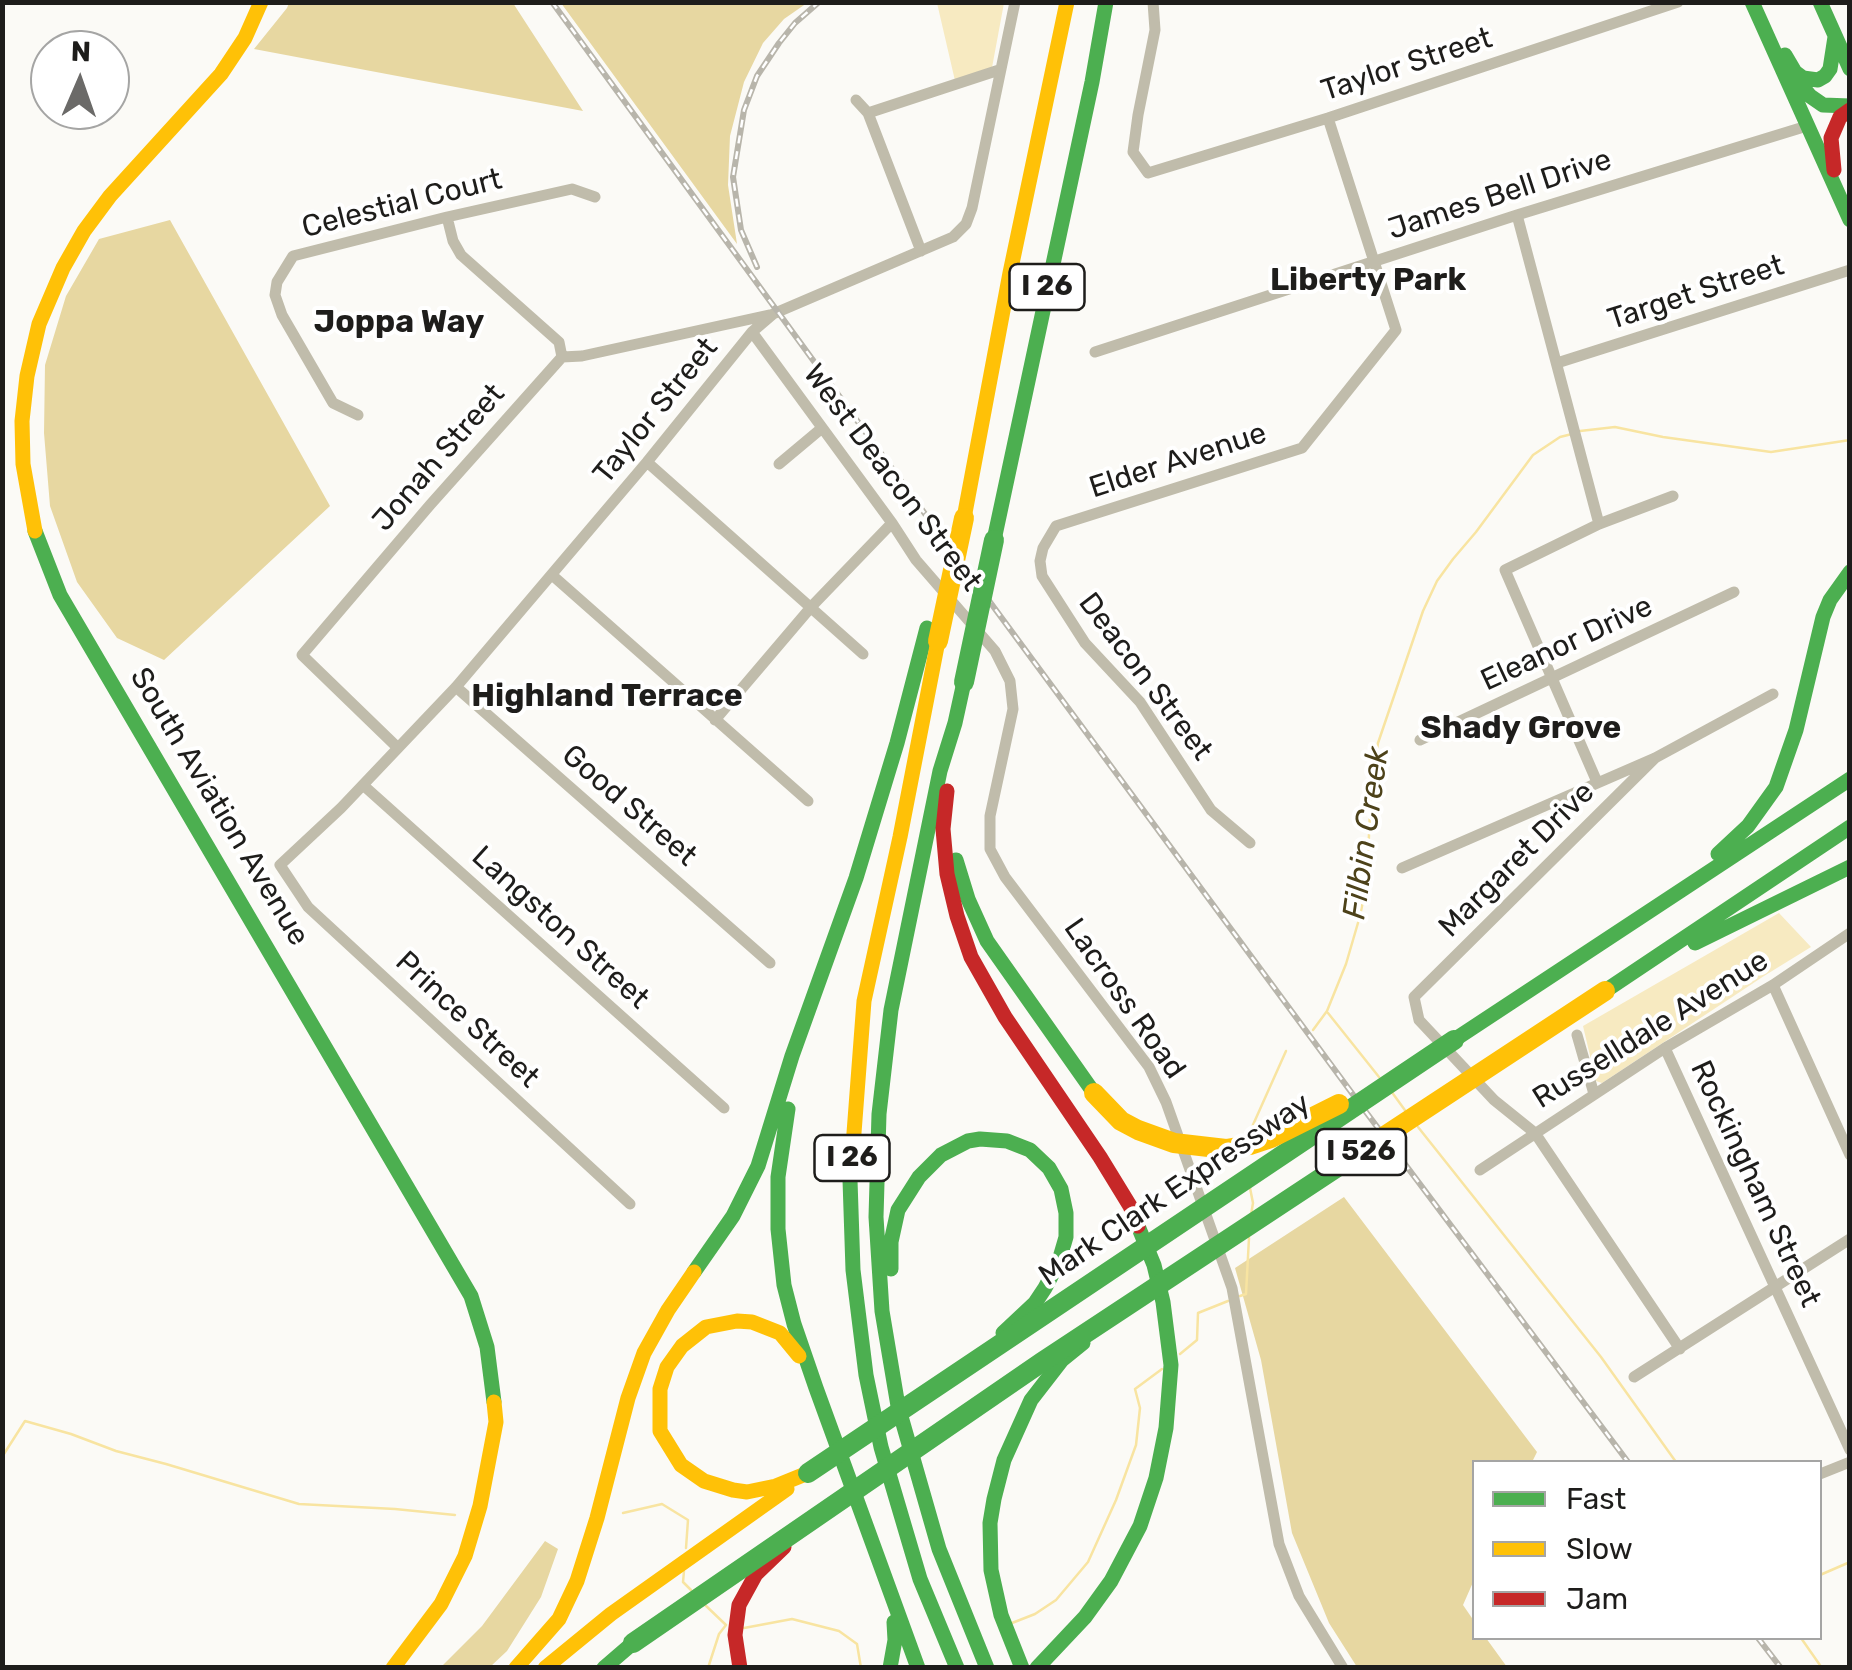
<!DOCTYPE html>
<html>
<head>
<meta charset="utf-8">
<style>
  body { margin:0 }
  #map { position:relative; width:1852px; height:1670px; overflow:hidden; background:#fbfaf6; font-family:Rubik,sans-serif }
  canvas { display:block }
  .frame { position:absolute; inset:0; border:5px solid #1e1d1b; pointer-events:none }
  .legend { position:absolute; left:1472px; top:1460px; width:350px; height:180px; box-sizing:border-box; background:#fff; border:2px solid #a5a5a4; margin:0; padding:12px 18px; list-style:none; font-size:30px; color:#1e1d1b }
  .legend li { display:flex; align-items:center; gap:20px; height:50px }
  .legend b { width:50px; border:2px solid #a5a5a4 }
  .north { position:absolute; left:30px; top:30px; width:100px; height:100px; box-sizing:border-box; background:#fff; border:2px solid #a5a5a4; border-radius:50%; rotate:2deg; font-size:28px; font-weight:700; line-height:40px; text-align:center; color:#1e1d1b }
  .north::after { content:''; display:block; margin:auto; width:35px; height:45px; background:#6b6a68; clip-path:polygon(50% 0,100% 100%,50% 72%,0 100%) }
</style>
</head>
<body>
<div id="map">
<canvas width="1852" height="1670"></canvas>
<div class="frame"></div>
<ul class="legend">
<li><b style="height:12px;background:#4caf50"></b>Fast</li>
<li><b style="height:12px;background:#ffc107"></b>Slow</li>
<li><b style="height:12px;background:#c62828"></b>Jam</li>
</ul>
<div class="north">N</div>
</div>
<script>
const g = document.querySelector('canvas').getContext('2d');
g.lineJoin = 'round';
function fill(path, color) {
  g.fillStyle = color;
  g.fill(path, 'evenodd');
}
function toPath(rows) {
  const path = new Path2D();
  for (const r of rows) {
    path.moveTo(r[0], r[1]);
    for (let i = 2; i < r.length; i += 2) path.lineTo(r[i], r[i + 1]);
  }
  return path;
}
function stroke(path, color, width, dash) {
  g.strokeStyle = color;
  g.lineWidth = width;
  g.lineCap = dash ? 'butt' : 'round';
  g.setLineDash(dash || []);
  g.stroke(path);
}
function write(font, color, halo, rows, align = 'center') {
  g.font = font + ' Rubik,sans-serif';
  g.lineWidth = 8;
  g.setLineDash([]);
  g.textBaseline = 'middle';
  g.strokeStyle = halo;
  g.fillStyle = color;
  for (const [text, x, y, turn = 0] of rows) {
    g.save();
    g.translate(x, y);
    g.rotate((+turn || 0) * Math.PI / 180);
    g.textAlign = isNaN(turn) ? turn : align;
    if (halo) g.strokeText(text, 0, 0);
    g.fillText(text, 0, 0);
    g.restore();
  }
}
const green = toPath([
  [937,3,1004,3,991,73,956,85],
  [1779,913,1811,947,1764,976,1602,1083,1596,1081,1583,1026]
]);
const forest = toPath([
  [289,3,513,3,583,111,254,49,287,8],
  [561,3,807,3,784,19,763,43,744,82,730,136,728,185,737,244],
  [170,220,330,506,164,660,117,638,77,582,50,506,44,433,45,365,66,296,99,239],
  [1344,1197,1537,1452,1532,1462,1474,1462,1474,1580,1463,1605,1474,1621,1474,1638,1486,1638,1507,1667,1357,1667,1329,1623,1292,1533,1261,1360,1235,1268],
  [545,1541,558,1549,541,1597,507,1651,490,1667,441,1667,482,1626]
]);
const stream = toPath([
  [1580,431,1615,427,1663,437,1771,452,1850,440],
  [1328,1013,1379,1077],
  [1313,1030,1327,1011,1346,964,1360,916,1367,881,1371,788,1378,743,1423,611,1437,581,1453,559,1476,532,1533,455,1560,437,1572,434],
  [1391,1091,1407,1113],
  [1418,1127,1601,1357,1676,1462],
  [1248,1136,1286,1051],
  [1250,1188,1253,1203,1251,1215],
  [1240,1296,1246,1294,1249,1238],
  [1180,1354,1197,1340,1198,1313,1228,1301],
  [2,1457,25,1421,71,1434,116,1451,166,1464,299,1504,395,1509,455,1515],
  [623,1513,662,1504,688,1520,686,1548],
  [684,1571,683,1582,691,1590],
  [1820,1575,1850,1562],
  [703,1603,726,1625],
  [1012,1623,1035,1614,1056,1600,1088,1562,1116,1500,1136,1445,1140,1408,1135,1389,1162,1369],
  [744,1628,792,1619,839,1631,857,1644,861,1668],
  [1801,1638,1822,1668],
  [708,1668,719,1634,726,1625]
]);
const street = toPath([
  [1153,2,1155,30,1138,115,1133,152,1148,173,1328,118,1678,2],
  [856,100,868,113,921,251],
  [868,113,999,70],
  [1517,215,1599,524],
  [447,217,453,241,461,255,559,342,562,357],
  [752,332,892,523,916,560,995,651,1010,681,1013,709,990,816,990,849,1005,877,1149,1067,1166,1102,1232,1288,1279,1544,1299,1596,1343,1668],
  [1095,352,1517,215,1807,126],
  [1557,363,1850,270],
  [358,415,333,403,282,315,275,295,277,282,293,256,447,217,572,189,595,197],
  [647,462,863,654],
  [779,464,822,428],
  [552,575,808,801],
  [456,687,770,963],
  [715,720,812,606,892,523],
  [1420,740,1734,592],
  [398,748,302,655,430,505,562,357,582,356,769,315],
  [1655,758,1414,997,1419,1020,1494,1100,1535,1133,1680,1349],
  [1597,782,1505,570,1599,524,1673,496],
  [363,785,724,1108],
  [1250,843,1211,810,1140,702,1085,643,1042,576,1040,561,1043,548,1056,526,1302,448,1396,330,1328,118],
  [1402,868,1655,758,1773,694],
  [1773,985,1850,1155],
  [1577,1035,1594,1094],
  [1665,1048,1850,1450],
  [1480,1170,1665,1048,1773,985,1850,933],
  [630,1204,308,907,280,865,341,808,456,687,647,462,752,332,773,314,953,237,966,224,972,208,1015,2],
  [1634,1377,1850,1239],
  [1820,1474,1850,1462]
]);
const fast = toPath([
  [1752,2,1850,220],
  [1820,2,1850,69],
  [1785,55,1795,72,1803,78,1818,80,1825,76,1830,69,1835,37],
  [1793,75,1810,96,1823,105,1850,106],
  [35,531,60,595,471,1296,487,1347,494,1402],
  [994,540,1092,82,1106,2],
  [964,682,955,723,940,771,891,1010,879,1114,876,1217,882,1311,898,1406,939,1549,987,1668],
  [1718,854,1748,826,1776,787,1796,730,1823,617,1830,600,1850,572],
  [956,860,968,899,987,941,1094,1093],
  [1695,943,1850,867],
  [1605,991,1850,827],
  [1454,1040,1850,779],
  [788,1109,778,1177,778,1229,784,1285,794,1324,816,1388,918,1668],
  [853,1146,850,1180,853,1270,866,1375,881,1447,920,1579,957,1668],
  [891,1269,891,1242,898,1210,919,1177,941,1155,968,1141,980,1139,1007,1141,1030,1150,1049,1168,1061,1189,1066,1213,1066,1237,1059,1261,1045,1288,1035,1303,1003,1333],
  [694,1272,733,1216,758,1166,792,1056,856,878,897,743,927,628],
  [604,1668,633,1643],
  [890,1668,895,1640,894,1622],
  [1022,1668,1001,1615,991,1570,990,1523,994,1499,1004,1460,1031,1400,1062,1360,1083,1343],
  [1037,1668,1085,1617,1111,1581,1140,1526,1156,1478,1166,1428,1171,1365,1163,1302,1154,1265,1138,1226]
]);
const slow = toPath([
  [964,518,1010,273,1067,2],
  [35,531,23,464,22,421,27,376,39,324,63,268,84,231,110,196,221,74,245,38,261,2],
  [853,1146,864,1001,900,837,938,641],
  [799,1356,780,1333,752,1322,737,1321,706,1327,682,1346,667,1367,660,1389,660,1431,681,1465,704,1481,733,1490,747,1492,776,1486,808,1473],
  [393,1668,441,1604,465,1556,480,1506,496,1422,494,1402],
  [516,1668,559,1619,577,1581,597,1518,628,1398,644,1353,668,1310,694,1272],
  [545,1668,611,1614,787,1489]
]);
const jam = toPath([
  [1834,170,1831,138,1840,117,1850,110],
  [947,791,943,829,947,874,957,916,971,957,1005,1017,1100,1157,1130,1206,1138,1226],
  [740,1668,735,1635,739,1605,756,1574,784,1547]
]);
const rail = toPath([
  [552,2,931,522,1357,1100,1628,1462],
  [757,267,741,230,733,177,744,110,757,76,779,43,795,23,819,2],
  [1758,1638,1781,1668]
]);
const fastBridge = toPath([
  [964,682,994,540],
  [808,1473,1454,1040],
  [633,1643,1042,1362,1380,1139]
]);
const slowBridge = toPath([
  [938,641,964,518],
  [1094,1093,1121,1121,1138,1130,1174,1143,1226,1149,1250,1145,1271,1138,1339,1104],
  [1380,1139,1605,991]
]);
const shields = [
  [1047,287,75],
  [1361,1152,90],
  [852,1158,75]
];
const shieldNames = [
  ["I 26",1047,287],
  ["I 526",1361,1152],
  ["I 26",852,1158]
];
const streetNames = [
  ["Taylor Street",1407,65,-18],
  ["James Bell Drive",1500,195,-18],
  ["Celestial Court",402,204,-14],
  ["Target Street",1696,293,-18],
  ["Taylor Street",656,411,-51],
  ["Jonah Street",439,458,-49],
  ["Elder Avenue",1178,461,-18],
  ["West Deacon Street",892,478,53],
  ["Eleanor Drive",1567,644,-25],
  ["Deacon Street",1145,677,53],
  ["Good Street",629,806,41],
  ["South Aviation Avenue",219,807,59],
  ["Margaret Drive",1517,860,-45],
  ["Langston Street",560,928,42],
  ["Lacross Road",1124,999,55],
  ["Prince Street",467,1020,43],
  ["Russelldale Avenue",1651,1030,-32],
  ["Rockingham Street",1755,1184,65],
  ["Mark Clark Expressway",1175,1190,-34]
];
const neighbourhoodNames = [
  ["Liberty Park",1368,281],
  ["Joppa Way",399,323],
  ["Highland Terrace",607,697],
  ["Shady Grove",1521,729]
];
const waterNames = [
  ["Filbin Creek",1367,833,-82]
];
fill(green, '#f7eac1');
fill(forest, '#e7d7a1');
stroke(stream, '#f8e4a1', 2.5);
stroke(street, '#c0bcab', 11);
stroke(fast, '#4caf50', 15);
stroke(slow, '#ffc107', 15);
stroke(jam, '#c62828', 15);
stroke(rail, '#b8b5ab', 6);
stroke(rail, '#fff', 2.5, [8]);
stroke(fastBridge, '#4caf50', 20);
stroke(slowBridge, '#ffc107', 20);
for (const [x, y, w] of shields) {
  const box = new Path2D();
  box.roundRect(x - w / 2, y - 23, w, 46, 8);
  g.fillStyle = '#fff';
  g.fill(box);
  stroke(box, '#1e1d1b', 2.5);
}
write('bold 28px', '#1e1d1b', null, shieldNames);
write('30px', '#1e1d1b', '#fff', streetNames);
write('bold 32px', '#1e1d1b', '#fff', neighbourhoodNames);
write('italic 32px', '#4d421a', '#fff', waterNames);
</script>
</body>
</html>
